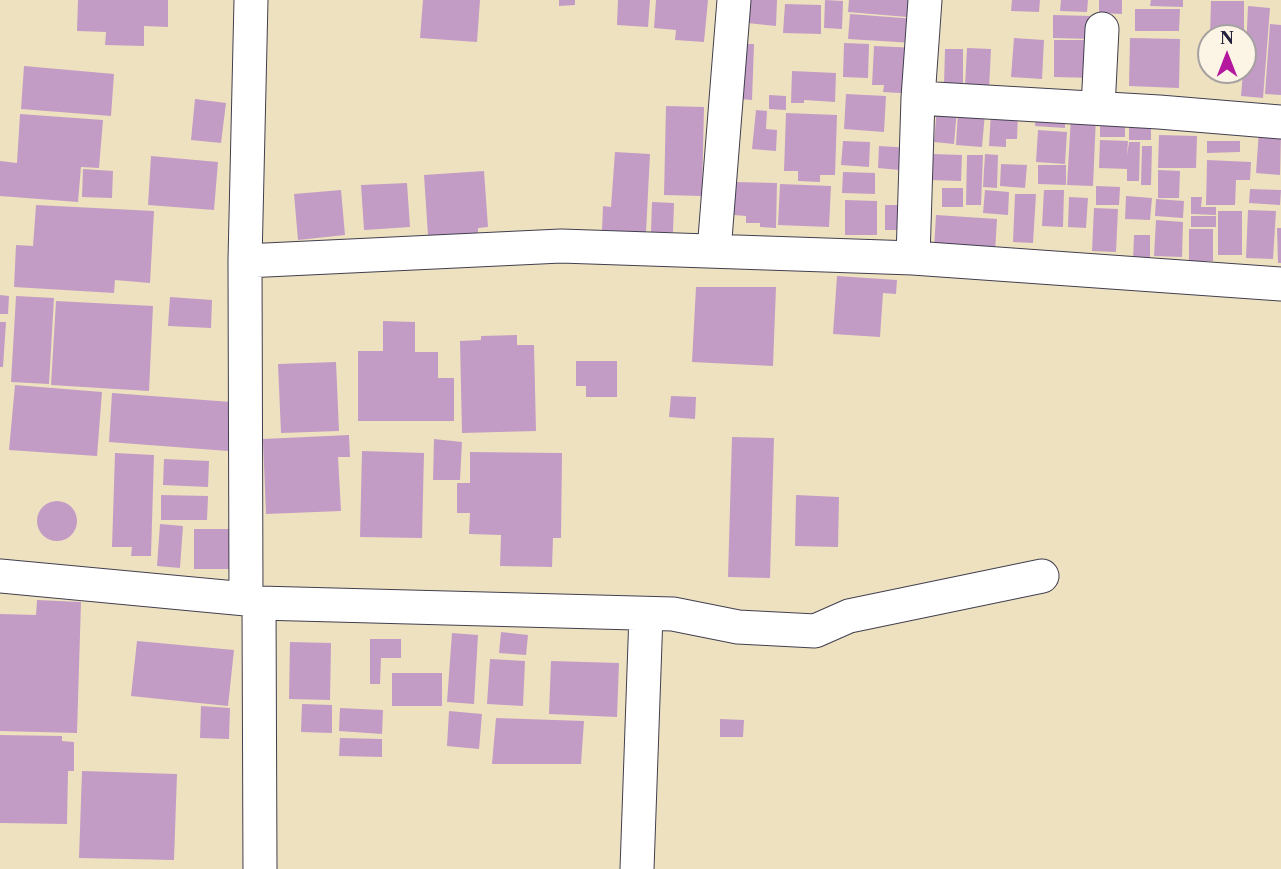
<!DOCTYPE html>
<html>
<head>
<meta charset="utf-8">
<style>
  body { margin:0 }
  #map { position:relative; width:1281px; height:869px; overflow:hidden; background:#eee1c0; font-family:"Libre Caslon Text",serif }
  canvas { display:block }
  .north { position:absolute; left:1197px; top:24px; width:60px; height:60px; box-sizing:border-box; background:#fcf5e5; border:2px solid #a5a1a1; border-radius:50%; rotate:0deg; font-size:16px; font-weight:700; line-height:24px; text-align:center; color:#22223b }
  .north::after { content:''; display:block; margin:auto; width:21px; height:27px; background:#b5179e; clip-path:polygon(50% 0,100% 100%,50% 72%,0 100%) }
</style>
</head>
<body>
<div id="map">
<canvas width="1281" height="869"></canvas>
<div class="north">N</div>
</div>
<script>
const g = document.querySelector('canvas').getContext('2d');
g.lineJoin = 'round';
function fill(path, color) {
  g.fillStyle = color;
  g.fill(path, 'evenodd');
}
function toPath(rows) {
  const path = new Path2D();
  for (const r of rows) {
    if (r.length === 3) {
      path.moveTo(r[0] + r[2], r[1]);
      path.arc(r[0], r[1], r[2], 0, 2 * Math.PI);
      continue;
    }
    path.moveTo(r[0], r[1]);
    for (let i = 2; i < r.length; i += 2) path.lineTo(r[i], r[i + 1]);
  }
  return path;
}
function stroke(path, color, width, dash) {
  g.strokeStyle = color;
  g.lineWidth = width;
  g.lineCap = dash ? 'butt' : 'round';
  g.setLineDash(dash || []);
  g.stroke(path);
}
const building = toPath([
  [78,0,168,0,168,27,144,26,144,46,105,45,106,32,77,31],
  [423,0,480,0,477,42,420,38],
  [559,0,575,0,575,5,559,6],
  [618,0,650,0,648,27,617,25],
  [656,0,708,0,704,42,675,40,676,30,654,28],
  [749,0,777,0,776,26,747,23],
  [825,0,843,1,842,29,824,28],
  [849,0,920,0,919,18,848,12],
  [1012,0,1040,0,1039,12,1011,11],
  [1061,0,1088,0,1087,12,1060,11],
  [1099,0,1122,0,1122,14,1099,13],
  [1151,0,1183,0,1183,7,1150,6],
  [1211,1,1244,1,1244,36,1210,36],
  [785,4,821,5,821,34,783,33],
  [1248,6,1270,8,1263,98,1241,96,1243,72,1245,72],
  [1135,9,1180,9,1179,31,1135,31],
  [850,14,916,19,914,43,848,39],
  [1053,15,1092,16,1093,39,1053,38],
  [1270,24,1281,25,1281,95,1265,94],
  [1014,38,1044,40,1042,79,1011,77],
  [1130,38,1180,39,1179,88,1129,86],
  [1054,40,1094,40,1094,78,1054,77],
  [844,43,869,44,868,78,843,77],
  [743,44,754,44,752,100,740,99],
  [874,46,918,48,916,94,883,92,884,85,872,85],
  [967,48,991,49,989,89,965,87],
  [945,49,963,49,963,86,944,85],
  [24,66,114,74,111,116,21,109],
  [792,71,836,73,835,102,804,100,804,103,791,103],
  [846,94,886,96,884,132,844,129],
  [769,95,786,96,786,110,769,109],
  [195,99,226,103,221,143,191,140],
  [666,106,704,107,702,196,664,195],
  [937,108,957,109,954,144,934,142],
  [756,110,767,111,766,129,777,130,776,151,752,149],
  [958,111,985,113,982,147,956,145],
  [991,112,1018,114,1017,139,1006,139,1006,147,989,146],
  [786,113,837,115,835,175,820,175,820,182,798,181,798,171,784,171],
  [20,114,103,120,99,168,81,167,78,202,0,196,0,161,17,163],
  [1036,115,1065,116,1065,128,1035,126],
  [1071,116,1096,117,1093,186,1067,185],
  [1100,120,1125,120,1125,137,1100,137],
  [1129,124,1151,124,1151,140,1129,140],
  [1038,130,1067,132,1065,164,1036,162],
  [1259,130,1281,132,1280,175,1256,173],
  [1159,135,1197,136,1196,168,1158,168],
  [1100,140,1128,141,1127,156,1129,142,1140,142,1139,181,1127,181,1127,169,1099,168],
  [843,141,870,142,869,167,841,165],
  [1207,141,1240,141,1240,152,1207,153],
  [879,146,912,148,910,171,878,168],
  [1142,146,1152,146,1151,185,1141,185],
  [615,152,650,154,646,233,602,230,603,206,611,207],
  [932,154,962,155,961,181,931,180],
  [985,154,998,155,997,188,983,187],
  [967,155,983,155,981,205,966,205],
  [151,156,218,162,214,210,148,205],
  [1207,160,1251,162,1250,180,1236,180,1235,205,1206,205],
  [1001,164,1027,165,1025,188,1000,186],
  [1038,165,1066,165,1066,185,1038,184],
  [83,169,113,171,112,198,82,197],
  [1158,170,1180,171,1179,198,1158,198],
  [484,171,488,227,478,228,478,233,428,236,424,175],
  [843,172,875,173,875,194,842,193],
  [735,182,777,183,776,228,760,227,760,223,746,223,746,216,734,215],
  [407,183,410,227,364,230,361,185],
  [780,184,831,186,829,227,778,225],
  [1096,186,1120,187,1119,205,1096,205],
  [942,188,963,188,963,207,942,207],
  [1250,189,1281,190,1280,205,1249,203],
  [341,190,345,235,298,240,294,194],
  [985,190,1009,192,1008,215,983,213],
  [1044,190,1064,190,1063,227,1042,226],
  [1015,194,1036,194,1033,243,1013,242],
  [1126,196,1152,198,1150,220,1125,219],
  [1069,197,1088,198,1086,228,1068,227],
  [1191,197,1202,197,1201,207,1216,207,1216,215,1191,214],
  [1156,199,1184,201,1183,218,1155,216],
  [845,200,877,201,877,235,845,235],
  [652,202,674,203,673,232,651,232],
  [36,205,154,211,150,283,115,280,114,293,14,287,16,245,33,246],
  [885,205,910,205,909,230,885,230],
  [1094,208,1118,209,1116,252,1092,251],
  [1248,210,1276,211,1273,259,1246,258],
  [1218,211,1242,211,1242,255,1218,255],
  [936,215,997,219,995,252,934,248],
  [1191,216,1216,216,1216,227,1191,227],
  [1156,220,1183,222,1182,257,1154,256],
  [1277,228,1281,228,1281,263,1278,263],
  [1189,229,1213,229,1213,261,1189,261],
  [1134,235,1150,235,1150,261,1133,261],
  [837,276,897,280,896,294,883,293,880,337,833,334],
  [696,287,776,287,773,366,692,362],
  [0,295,9,296,8,314,0,314],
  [16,296,54,298,49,384,11,382],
  [170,297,212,300,211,328,168,326],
  [56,301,153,306,149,391,51,385],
  [383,321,415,322,415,352,438,352,438,378,454,378,454,421,358,421,358,351,383,351],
  [0,322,6,322,3,367,0,367],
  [517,335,517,345,534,345,536,431,462,433,460,341,481,340,481,336],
  [576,361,617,361,617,397,586,397,586,386,576,386],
  [336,362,339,431,281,433,278,364],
  [15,385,102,392,97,456,9,450],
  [112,393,231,402,228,451,109,442],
  [671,396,696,397,695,419,669,417],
  [349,435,350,457,338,457,341,511,266,514,263,439],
  [732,437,774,438,770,578,728,577],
  [434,439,462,442,460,480,433,480],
  [362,451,424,453,422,538,360,537],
  [470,452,562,453,561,538,553,538,552,567,500,566,501,535,469,534,470,513,457,513,457,483,470,483],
  [115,453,154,455,151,556,131,556,132,547,112,547],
  [164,459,209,461,208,487,163,485],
  [161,495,208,496,207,520,161,520],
  [796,495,839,497,838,547,795,546],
  [57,521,20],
  [160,524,183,526,180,568,157,566],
  [194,529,229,529,229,569,194,569],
  [37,600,81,602,77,733,0,731,0,614,36,615],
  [501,632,528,635,526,655,499,653],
  [452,633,478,635,474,704,447,702],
  [370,639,401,639,401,658,381,658,380,684,370,684],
  [137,641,234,650,228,706,131,696],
  [290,642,331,643,330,700,289,699],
  [490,659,525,661,523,706,487,704],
  [551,661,619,663,617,717,549,714],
  [392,673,442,673,442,706,392,706],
  [302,704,332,705,332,733,301,732],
  [201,706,230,708,229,739,200,738],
  [340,708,383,710,382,734,339,731],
  [449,711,482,714,479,749,447,746],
  [496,718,584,721,581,764,492,764],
  [720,719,744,720,743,737,720,737],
  [0,735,62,736,62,741,74,742,74,771,68,771,67,824,0,823],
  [340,738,382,739,382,757,339,756],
  [82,771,177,774,174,860,79,858]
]);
const minor = toPath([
  [918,98,1159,112,1281,122],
  [1098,108,1102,29],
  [714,251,734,0],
  [913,258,918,98,925,0],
  [245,261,561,246,913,258,1281,284],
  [0,576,246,599,259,603,673,614,738,627,815,631,849,616,1042,576],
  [246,599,245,261,251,0],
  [259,603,260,869],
  [637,869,646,614]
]);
fill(building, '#c39cc5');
stroke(minor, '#413f4f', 35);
stroke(minor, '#fff', 33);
</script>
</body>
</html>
